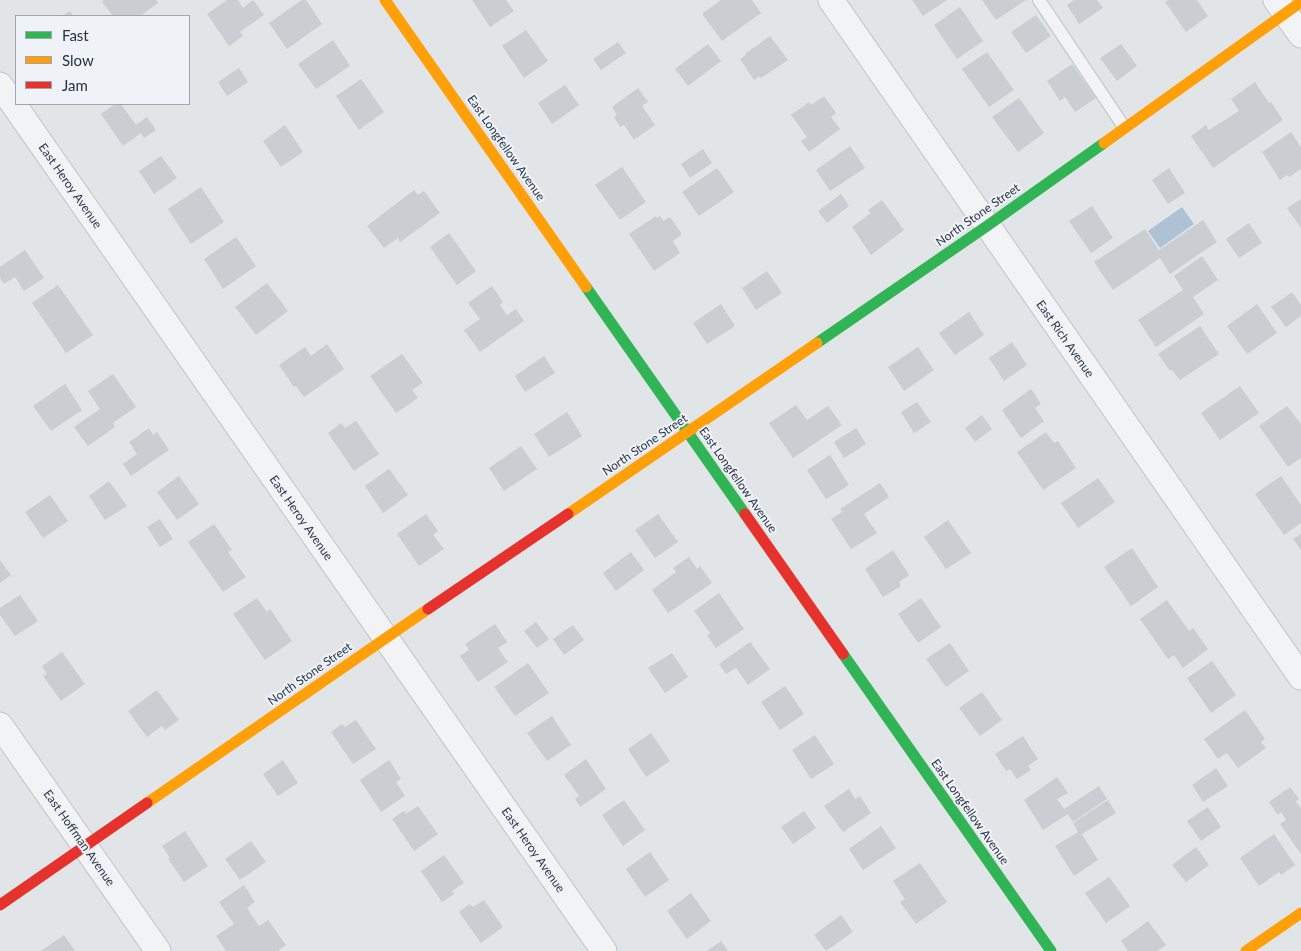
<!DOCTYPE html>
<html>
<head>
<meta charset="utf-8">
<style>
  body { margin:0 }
  #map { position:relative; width:1301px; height:951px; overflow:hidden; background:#e2e5e8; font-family:Lato,sans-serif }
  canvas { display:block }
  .legend { position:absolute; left:15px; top:15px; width:175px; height:90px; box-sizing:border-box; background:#eff3f7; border:1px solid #9fa6af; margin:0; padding:6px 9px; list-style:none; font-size:15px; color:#263244 }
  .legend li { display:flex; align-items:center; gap:10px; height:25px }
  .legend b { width:25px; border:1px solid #9fa6af }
</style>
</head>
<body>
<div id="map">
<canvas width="1301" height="951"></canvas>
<ul class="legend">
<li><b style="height:6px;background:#30b455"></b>Fast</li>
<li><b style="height:6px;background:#ff9f0a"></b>Slow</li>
<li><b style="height:6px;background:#e5322d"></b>Jam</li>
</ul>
</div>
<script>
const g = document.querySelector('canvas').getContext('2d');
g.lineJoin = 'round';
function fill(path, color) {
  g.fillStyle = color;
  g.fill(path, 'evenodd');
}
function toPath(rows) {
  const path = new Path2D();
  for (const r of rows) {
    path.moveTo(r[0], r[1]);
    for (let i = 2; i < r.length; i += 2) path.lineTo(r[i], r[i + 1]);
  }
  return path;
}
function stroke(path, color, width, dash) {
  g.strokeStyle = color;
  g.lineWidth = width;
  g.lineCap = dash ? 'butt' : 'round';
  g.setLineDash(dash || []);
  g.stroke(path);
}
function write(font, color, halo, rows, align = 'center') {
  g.font = font + ' Lato,sans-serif';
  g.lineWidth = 4;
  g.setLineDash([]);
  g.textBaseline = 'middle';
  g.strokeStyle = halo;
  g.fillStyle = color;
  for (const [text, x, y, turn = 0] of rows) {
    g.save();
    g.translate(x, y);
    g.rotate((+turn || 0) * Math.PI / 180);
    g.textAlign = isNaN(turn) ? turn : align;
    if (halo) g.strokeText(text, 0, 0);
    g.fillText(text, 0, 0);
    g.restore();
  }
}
const water = toPath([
  [1182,207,1194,224,1160,248,1148,231]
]);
const building = toPath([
  [104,0,156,0,158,3,140,16,113,16,102,2],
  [227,0,238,0,243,8,253,0,264,15,240,32,243,36,229,46,207,14],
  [302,0,306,0,322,24,287,49,269,23],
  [472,0,506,0,514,11,490,27],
  [721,0,752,0,761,13,722,41,702,14],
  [912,0,947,0,923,16],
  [982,0,1026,0,996,20],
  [1074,0,1097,0,1103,8,1079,24,1067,5],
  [1169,0,1197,0,1208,16,1186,32,1165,2],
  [960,7,983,41,957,59,934,25],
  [70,11,73,16,62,16],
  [1036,15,1051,36,1026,53,1011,32],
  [526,30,548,61,524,78,502,46],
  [770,36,788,60,761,78,759,76,754,80,740,59,746,55,745,54],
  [333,40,350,66,316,89,298,64],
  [618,42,626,53,601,70,593,59],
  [708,44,721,61,688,86,675,69],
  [1121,44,1137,66,1117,81,1100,58],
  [987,52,1014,90,989,107,962,69],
  [1072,64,1096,98,1075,112,1065,97,1060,101,1047,81],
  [239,68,248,82,227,96,218,82],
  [361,79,384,112,359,130,336,96],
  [1255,82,1269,103,1271,102,1283,120,1213,168,1191,136,1206,125,1209,130,1239,111,1231,99],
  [565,85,579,105,552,124,538,103],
  [638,88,648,102,642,106,655,125,634,140,624,125,620,127,614,117,617,115,612,107],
  [824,96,836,113,831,117,840,129,809,152,801,141,807,137,791,115,809,102,811,105],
  [1019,98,1044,133,1018,152,992,117],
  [115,104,121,104,136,125,147,117,156,130,144,138,141,133,123,146,101,114],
  [285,125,303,152,281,167,263,141],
  [1291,132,1301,147,1301,169,1289,177,1287,175,1280,180,1262,152],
  [850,146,865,168,830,191,816,170],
  [703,149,712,163,690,178,681,164],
  [161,156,177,178,154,194,139,171],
  [622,167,646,202,620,220,595,185],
  [717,168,734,192,699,216,682,192],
  [1169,168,1185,193,1168,204,1152,180],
  [201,187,224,222,191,244,168,209],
  [414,190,418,195,424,191,440,213,400,242,398,238,384,248,367,226],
  [841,194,849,206,827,223,818,211],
  [1301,199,1301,228,1287,208],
  [882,200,904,230,871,255,852,227,871,213,868,210],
  [1092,206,1113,238,1091,253,1069,221],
  [656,216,657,218,660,216,663,221,670,217,682,234,673,241,680,253,654,271,629,234],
  [1203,220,1217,242,1170,274,1160,258,1113,290,1094,262,1145,229,1159,250],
  [1249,223,1262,243,1239,258,1226,239],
  [449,233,476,271,457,285,430,247],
  [236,237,256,266,223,289,204,259],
  [25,250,44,278,24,291,15,277,4,284,0,278,0,267],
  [1202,256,1218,280,1193,297,1204,314,1156,347,1138,320,1183,290,1174,276],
  [767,271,782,293,756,310,742,288],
  [267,283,288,311,256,335,235,307],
  [58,285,93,335,66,353,32,303],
  [492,286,503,302,500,305,507,315,516,309,524,321,480,352,464,330,480,319,468,303],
  [1292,292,1301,305,1301,316,1286,327,1271,307],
  [721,304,735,326,707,344,693,323],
  [1257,304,1277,333,1247,354,1227,326],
  [969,312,984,335,955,355,939,333],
  [1200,326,1219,354,1180,380,1172,370,1170,371,1158,354],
  [1012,342,1027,365,1004,381,989,358],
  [327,344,344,369,304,397,296,386,294,387,279,365,305,347,311,356],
  [918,347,934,370,904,391,888,367],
  [402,354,423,383,412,390,418,398,396,413,370,376],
  [544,356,555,373,525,392,515,376],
  [113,374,136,407,113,423,115,427,88,446,74,427,100,409,88,391],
  [65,384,82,410,51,431,33,406],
  [1240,386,1259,413,1220,440,1201,413],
  [1031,389,1041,404,1035,408,1044,421,1021,438,1002,410],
  [917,402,931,422,914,433,901,412],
  [796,405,807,420,828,406,842,425,793,458,769,423],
  [1287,406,1301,424,1301,458,1288,467,1259,426],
  [567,412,582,436,549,457,534,434],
  [982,415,992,429,975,442,965,428],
  [356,421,379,454,354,471,328,433,341,423,345,428],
  [149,428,153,435,157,432,169,450,131,476,123,464,137,454,129,442],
  [856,428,866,444,844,458,834,442],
  [1046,432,1054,443,1058,441,1076,468,1043,490,1017,452],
  [521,446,537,469,504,491,489,468],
  [830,455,849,485,826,499,807,470],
  [389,469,408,495,383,513,365,486],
  [179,476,199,504,177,520,157,492],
  [1281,476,1301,505,1301,523,1284,535,1255,494],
  [1098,478,1115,502,1078,528,1061,503],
  [109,481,127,506,105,520,89,496],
  [880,483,889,497,864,514,877,533,851,549,831,519,842,512,840,509],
  [50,495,68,521,43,538,25,512],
  [426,514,438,531,433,535,444,549,419,566,397,534],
  [658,514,678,542,655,558,635,530],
  [160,519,173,539,160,547,147,527],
  [948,520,971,553,946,569,924,537],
  [214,524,232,550,228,552,246,577,223,592,188,542],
  [1301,534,1301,550,1293,539],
  [1132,548,1158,587,1131,606,1104,567],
  [893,550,909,575,899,582,901,586,883,597,865,569],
  [631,552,644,570,616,591,603,573],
  [689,557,697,569,700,566,712,583,668,613,652,590,676,572,673,568],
  [0,560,11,575,0,583],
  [719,593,744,629,716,648,707,635,710,633,694,611],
  [20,595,38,621,15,636,0,615,0,608],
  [257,598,267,612,270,609,292,641,265,660,233,614],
  [921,598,941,627,918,643,898,614],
  [1167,600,1189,631,1193,628,1208,649,1183,668,1174,655,1168,659,1140,619],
  [536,622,549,639,537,648,524,631],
  [495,624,507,642,498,648,508,662,478,682,460,656,469,650,465,644],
  [573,625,584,640,564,655,553,639],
  [750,642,770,669,748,685,736,668,726,674,719,664],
  [950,643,969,671,946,687,926,659],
  [62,652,85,684,61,701,43,676,47,674,42,666],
  [672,653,688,677,665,693,648,668],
  [1212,661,1236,695,1211,713,1187,678],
  [528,663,549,693,515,716,494,687],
  [785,686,804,714,780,730,761,702],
  [157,690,179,720,165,730,162,726,147,737,128,711],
  [982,692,1002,720,980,736,959,708],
  [1245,710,1265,739,1261,742,1266,748,1238,768,1227,753,1218,759,1204,739],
  [552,716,571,745,547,761,527,733],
  [356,720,376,749,353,764,331,732,342,724,345,727],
  [651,733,670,761,646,777,628,749],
  [815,735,834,764,811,779,792,750],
  [1023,736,1038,759,1028,766,1031,770,1017,779,1010,769,1006,771,995,754],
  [586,759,606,789,580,807,575,799,579,796,564,775],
  [283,760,298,783,278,796,263,774],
  [389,760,401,779,396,782,405,796,381,812,360,780],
  [1216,768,1228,786,1203,802,1192,785],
  [1057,777,1068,793,1057,799,1064,809,1099,786,1107,799,1073,822,1068,814,1043,830,1024,800],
  [1290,787,1299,799,1296,802,1301,808,1301,854,1280,824,1286,820,1281,812,1278,815,1269,802],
  [849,789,855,799,860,796,871,813,843,832,824,806],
  [624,800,645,830,623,846,602,815],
  [1108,800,1116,813,1082,834,1098,860,1074,876,1055,846,1078,832,1073,823],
  [418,806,438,834,414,851,392,819,404,811,406,814],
  [1208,807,1221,827,1201,841,1187,821],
  [804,811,816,828,793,844,781,827],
  [881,826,896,848,863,870,849,849],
  [185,831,208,866,184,882,168,859,170,858,162,846],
  [1274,834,1295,865,1281,875,1279,872,1259,886,1240,858],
  [251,841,266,862,240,880,225,859],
  [1196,847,1209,865,1186,882,1172,865],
  [650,852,669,880,645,897,626,869],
  [444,855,464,883,452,891,454,894,442,902,421,871],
  [920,863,947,902,916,924,900,902,905,899,893,881],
  [1109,877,1130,906,1106,923,1085,893],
  [244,885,255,902,247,908,259,926,268,920,286,945,278,951,226,951,216,936,234,924,219,902],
  [691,893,711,921,687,939,667,911],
  [484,900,503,927,481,943,459,912,470,904,473,907],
  [841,915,853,932,826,951,814,935],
  [1148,921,1166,945,1157,951,1128,951,1121,941],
  [64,935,75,951,41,951],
  [721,941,728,951,707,951]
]);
const lane = toPath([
  [1039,0,1124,127]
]);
const street = toPath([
  [831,0,1301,677],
  [1276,0,1301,35],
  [0,85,604,951],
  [0,725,158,951]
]);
const fast = toPath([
  [586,287,745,514],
  [817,343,987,226,1104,143],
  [843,654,1051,951]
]);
const slow = toPath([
  [385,0,586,287],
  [1104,143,1301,2],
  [568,514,817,343],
  [147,803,428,609],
  [1246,951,1301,913]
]);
const jam = toPath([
  [745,514,843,654],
  [428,609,568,514],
  [0,905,147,803]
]);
const streetNames = [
  ["East Longfellow Avenue",506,148,55],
  ["East Heroy Avenue",70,186,55],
  ["North Stone Street",978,215,-35],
  ["East Rich Avenue",1065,339,55],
  ["North Stone Street",645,445,-34],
  ["East Longfellow Avenue",738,480,55],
  ["East Heroy Avenue",301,518,55],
  ["North Stone Street",310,674,-35],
  ["East Longfellow Avenue",970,812,55],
  ["East Hoffman Avenue",79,838,55],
  ["East Heroy Avenue",533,850,55]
];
fill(water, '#aec2d6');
fill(building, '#cacdd1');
stroke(lane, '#c0c3c6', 14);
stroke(street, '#c0c3c6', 27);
stroke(lane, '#f2f3f4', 12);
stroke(street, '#f2f3f4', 25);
stroke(fast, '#30b455', 11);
stroke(slow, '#ff9f0a', 11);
stroke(jam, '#e5322d', 11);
write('12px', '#263244', '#eff3f7', streetNames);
</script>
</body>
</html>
